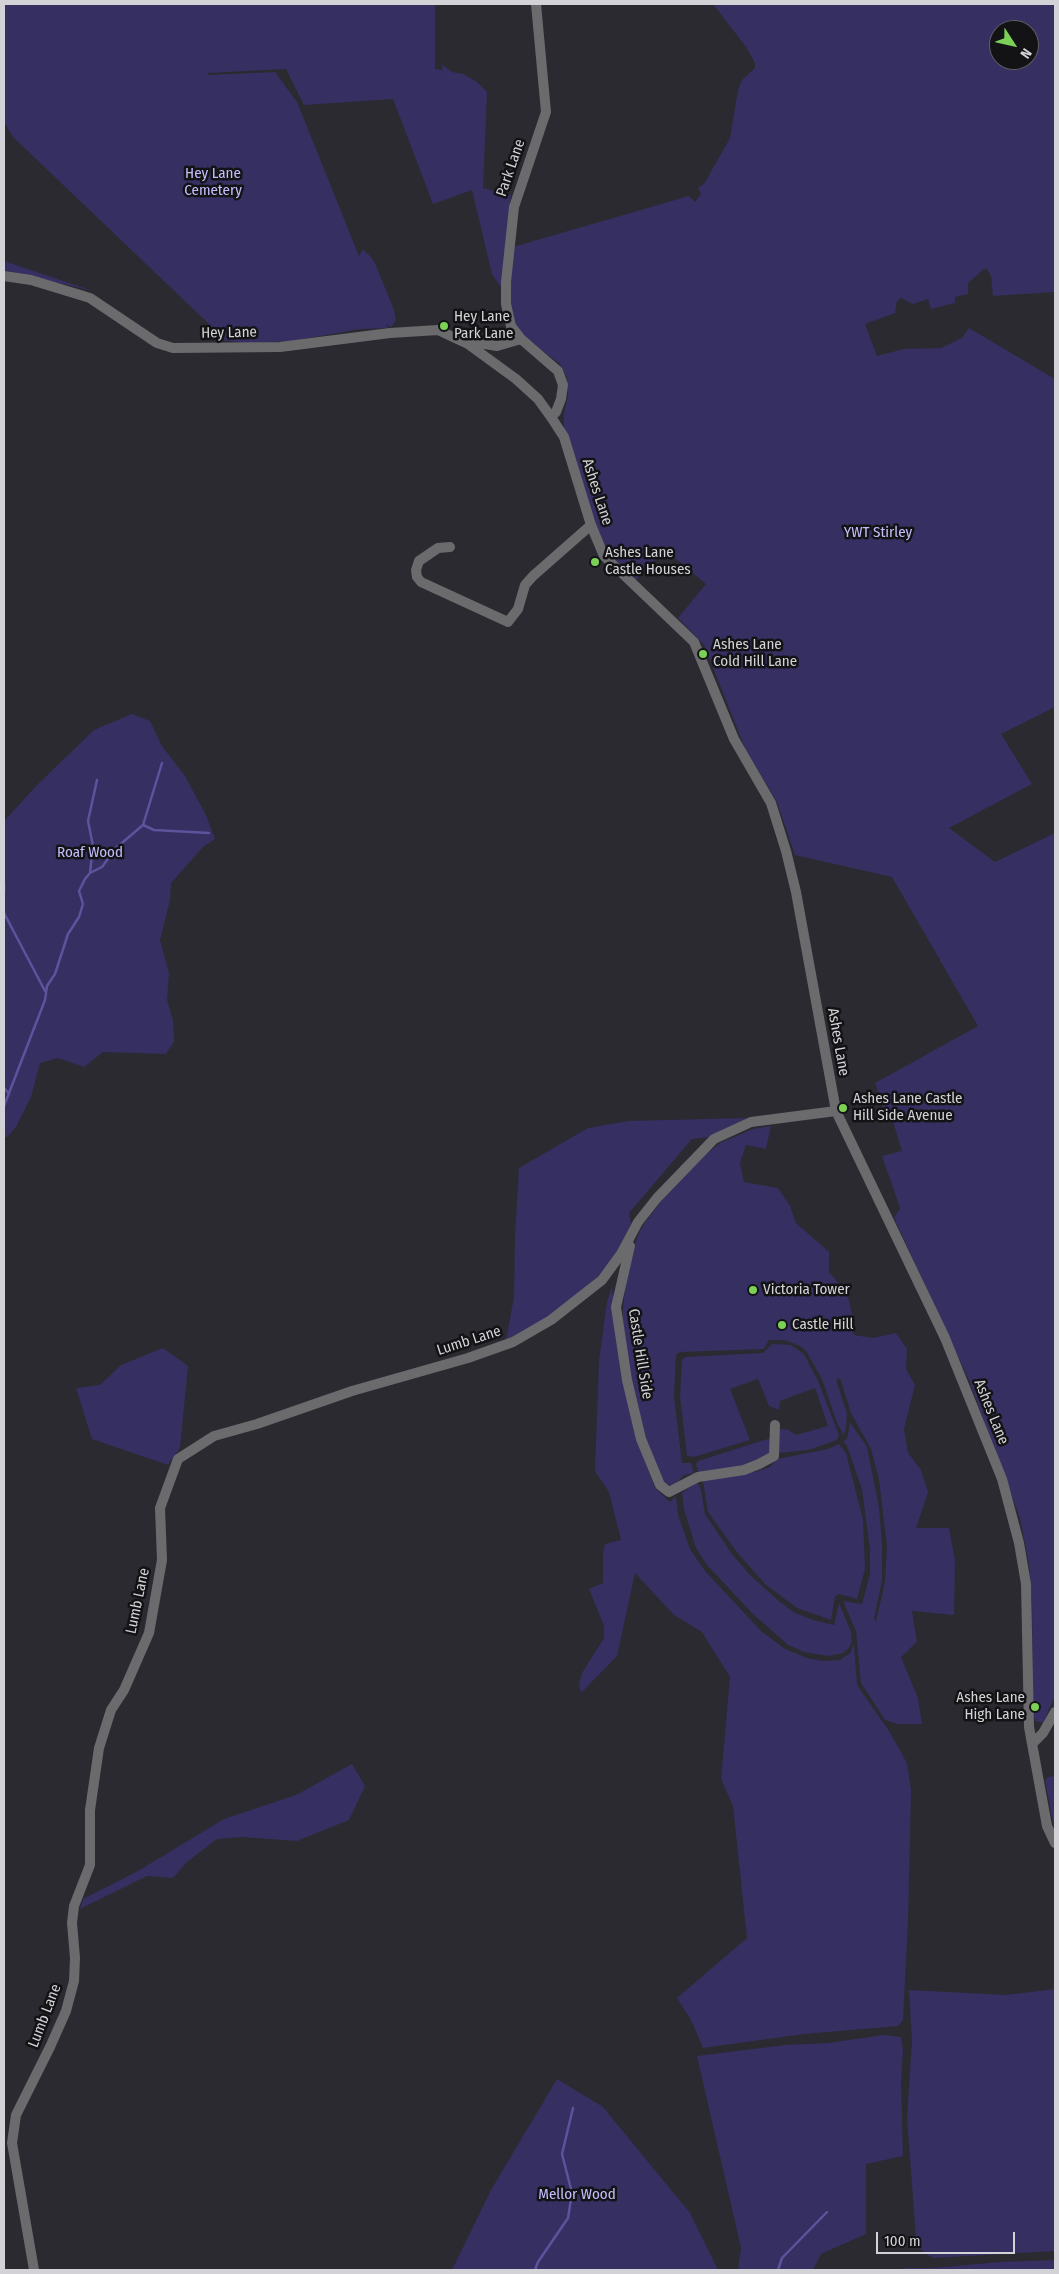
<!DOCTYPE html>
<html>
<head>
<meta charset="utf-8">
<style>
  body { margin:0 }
  #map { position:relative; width:1059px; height:2274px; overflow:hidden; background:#2a2a30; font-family:"Fira Sans Condensed",sans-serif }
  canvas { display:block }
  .frame { position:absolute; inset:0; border:5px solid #d3d2d6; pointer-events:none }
  .north { position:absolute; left:989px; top:20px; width:50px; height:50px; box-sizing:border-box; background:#131316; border:1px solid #605f63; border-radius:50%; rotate:125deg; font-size:14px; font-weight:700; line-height:20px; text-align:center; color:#d3d2d6 }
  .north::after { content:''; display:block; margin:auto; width:18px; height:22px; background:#7bd155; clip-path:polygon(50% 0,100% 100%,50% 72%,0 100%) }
  .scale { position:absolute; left:876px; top:2232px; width:139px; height:22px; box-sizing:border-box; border:2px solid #d3d2d6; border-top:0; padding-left:6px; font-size:15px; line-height:18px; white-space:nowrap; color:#d3d2d6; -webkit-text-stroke:4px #131316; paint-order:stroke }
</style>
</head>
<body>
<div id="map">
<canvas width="1059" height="2274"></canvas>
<div class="frame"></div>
<div class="north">N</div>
<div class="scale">100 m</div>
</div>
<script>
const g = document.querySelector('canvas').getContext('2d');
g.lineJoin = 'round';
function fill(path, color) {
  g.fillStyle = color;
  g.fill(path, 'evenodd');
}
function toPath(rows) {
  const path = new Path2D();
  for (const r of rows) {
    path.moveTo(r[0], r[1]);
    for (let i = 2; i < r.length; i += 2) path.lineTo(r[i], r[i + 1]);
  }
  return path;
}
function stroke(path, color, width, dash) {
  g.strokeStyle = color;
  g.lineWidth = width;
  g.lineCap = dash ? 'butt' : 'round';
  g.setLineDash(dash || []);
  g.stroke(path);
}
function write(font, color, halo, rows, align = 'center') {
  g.font = font + ' "Fira Sans Condensed",sans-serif';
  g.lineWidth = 5;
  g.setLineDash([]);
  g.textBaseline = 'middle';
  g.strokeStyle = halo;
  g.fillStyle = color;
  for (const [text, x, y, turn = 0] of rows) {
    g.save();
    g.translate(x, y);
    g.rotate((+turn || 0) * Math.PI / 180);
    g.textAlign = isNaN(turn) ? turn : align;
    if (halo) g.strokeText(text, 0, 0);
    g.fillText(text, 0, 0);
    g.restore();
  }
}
const green = toPath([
  [4,4,435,4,435,69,443,70,441,64,452,72,463,74,477,82,487,92,483,188,511,195,501,287,492,274,472,190,433,204,393,99,304,105,286,69,207,73,209,75,275,72,297,102,359,256,363,250,369,255,375,263,394,310,396,321,391,327,386,324,388,328,360,329,292,341,245,343,222,340,211,326,13,137,4,122],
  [713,4,1055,4,1055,292,993,296,991,276,987,269,984,269,968,283,968,294,955,297,955,303,931,309,928,299,913,304,901,298,897,301,895,313,865,324,877,356,904,349,941,348,962,338,969,328,1055,379,1055,707,1001,734,1032,784,949,828,995,862,1055,833,1055,1696,1043,1723,1035,1721,1033,1712,1032,1600,1029,1564,1020,1518,969,1380,894,1218,900,1208,882,1156,902,1151,891,1115,887,1116,875,1083,978,1026,892,877,795,855,777,802,745,748,704,645,678,618,706,584,665,550,635,581,611,556,596,526,571,443,564,430,564,413,568,396,567,377,559,363,521,335,515,324,510,306,509,283,513,247,689,196,695,202,701,194,698,188,704,184,730,138,738,90,742,80,755,68,755,63,746,47],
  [999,30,1029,30,1029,60,999,60],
  [4,261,93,291,4,270],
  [132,714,150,721,162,746,185,776,206,815,215,839,203,847,171,883,170,900,160,940,169,973,167,1000,173,1021,174,1042,166,1054,103,1052,84,1067,58,1058,40,1063,31,1097,16,1127,7,1137,4,1137,4,821,37,785,94,730],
  [747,1118,709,1137,692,1139,629,1213,631,1224,610,1266,573,1298,545,1319,506,1340,514,1297,515,1236,519,1168,588,1128,628,1121],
  [771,1126,766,1149,746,1145,740,1163,744,1182,778,1188,790,1206,796,1223,829,1252,829,1272,847,1293,853,1318,854,1335,873,1338,896,1333,907,1349,906,1369,915,1385,904,1429,908,1453,921,1470,928,1492,916,1528,949,1528,955,1560,954,1615,912,1611,917,1642,901,1657,918,1698,922,1724,898,1724,885,1720,861,1683,856,1631,843,1601,862,1604,870,1574,870,1550,862,1489,847,1446,843,1441,847,1439,850,1422,867,1447,879,1507,882,1543,882,1580,874,1619,876,1621,885,1582,887,1546,879,1480,871,1449,851,1413,840,1378,836,1380,847,1413,846,1429,842,1438,843,1434,837,1423,822,1379,806,1351,800,1346,785,1340,769,1340,764,1349,680,1352,676,1355,674,1396,682,1463,691,1463,694,1473,684,1475,673,1486,664,1483,646,1439,630,1380,623,1332,623,1310,626,1279,638,1235,644,1224,663,1199,705,1155,720,1143,753,1129],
  [612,1287,621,1374,637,1440,655,1488,670,1502,676,1496,678,1515,690,1549,705,1571,761,1631,785,1649,807,1658,823,1661,840,1660,850,1653,854,1644,857,1685,889,1731,907,1763,911,1790,908,1921,903,2020,898,2026,804,2034,703,2048,691,2020,677,1998,747,1938,733,1806,721,1779,730,1677,702,1632,674,1615,635,1573,617,1656,581,1693,579,1685,582,1673,604,1638,604,1626,589,1589,603,1583,603,1553,605,1544,621,1540,609,1492,595,1471,599,1361,607,1302],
  [772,1344,791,1345,804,1354,818,1381,839,1435,837,1440,808,1450,769,1454,743,1465,699,1474,696,1464,698,1461,774,1437,781,1429,789,1430,796,1435,828,1426,815,1388,780,1401,779,1410,769,1406,758,1379,730,1389,750,1440,694,1457,687,1456,680,1397,682,1360,685,1357,763,1353],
  [163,1348,188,1366,180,1448,168,1465,92,1439,76,1388,100,1385,121,1365],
  [839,1444,846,1453,863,1520,865,1569,857,1599,839,1594,835,1596,831,1620,797,1608,765,1584,736,1551,708,1512,703,1481,755,1472,770,1467,777,1459,828,1449],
  [697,1482,701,1490,705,1514,732,1554,750,1575,780,1602,795,1613,813,1620,834,1625,839,1603,851,1632,852,1642,849,1648,843,1653,829,1656,804,1652,788,1645,752,1613,707,1565,696,1548,684,1509,682,1493],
  [352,1764,365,1786,349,1820,297,1841,242,1837,217,1839,187,1862,173,1878,147,1876,80,1909,83,1899,138,1871,224,1819,296,1795],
  [1055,1776,1055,1833,1045,1780,1048,1777],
  [1055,1989,1055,2251,934,2258,927,2255,920,2248,916,2238,907,2118,912,2041,909,1990,1006,1995],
  [884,2035,901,2037,903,2050,901,2082,903,2156,866,2164,866,2234,821,2254,813,2270,738,2270,741,2248,697,2056,785,2045,828,2043],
  [557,2079,603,2107,690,2213,718,2270,452,2270,491,2190],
  [1055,2260,1055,2270,903,2270,903,2268,933,2268,1000,2262]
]);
const stream = toPath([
  [143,825,162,763],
  [90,873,93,846,88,821,97,780],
  [4,883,4,893],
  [4,913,45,991],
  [4,1088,9,1094],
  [4,1106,45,1000,47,986,55,974,68,934,79,917,83,904,79,891,85,879,90,873,102,867,116,848,143,825,154,830,209,833],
  [535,2270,538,2262,568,2218,572,2193,562,2154,573,2108],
  [778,2270,782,2258,827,2212]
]);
const street = toPath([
  [536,4,546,112,514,207,506,282,506,304,511,326,521,339,558,371,563,385,561,399,556,412,551,417],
  [4,276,31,280,90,298,157,343,173,348,280,347,390,333,438,330,468,344,516,379,538,399,551,417,564,437,591,525,604,556,694,642,734,739,771,803,786,851,796,892,836,1111,945,1338,1002,1479,1019,1543,1026,1584,1029,1727,1047,1826,1055,1843],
  [468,344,473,342,497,346,521,339],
  [450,547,438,548,419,561,416,570,417,577,421,582,508,622,518,609,525,585,533,576,591,525],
  [630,1246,616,1307,627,1380,641,1439,660,1485,669,1492,698,1477,744,1470,759,1464,774,1456,775,1425],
  [1032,1744,1043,1733,1055,1712],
  [34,2270,12,2143,16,2115,50,2047,66,2011,74,1981,75,1958,72,1923,74,1906,90,1865,90,1810,99,1748,111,1710,124,1690,149,1633,162,1560,160,1508,178,1459,214,1436,257,1424,352,1391,468,1358,513,1342,551,1320,602,1280,621,1254,638,1222,657,1198,714,1139,751,1122,836,1111]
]);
const markers = [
  [444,326,5,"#7bd155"],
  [595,562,5,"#7bd155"],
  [703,654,5,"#7bd155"],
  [843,1108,5,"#7bd155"],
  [753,1290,5,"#7bd155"],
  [782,1325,5,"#7bd155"],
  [1035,1707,5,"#7bd155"]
];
const streetNames = [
  ["Park Lane",511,168,-71],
  ["Hey Lane",229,333,-1],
  ["Ashes Lane",597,492,72],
  ["Ashes Lane",838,1042,80],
  ["Lumb Lane",469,1341,-18],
  ["Castle Hill Side",640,1354,81],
  ["Ashes Lane",991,1412,68],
  ["Lumb Lane",138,1601,-78],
  ["Lumb Lane",45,2016,-69]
];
const parkNames = [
  ["Hey Lane",213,174],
  ["Cemetery",213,191],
  ["YWT Stirley",878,533],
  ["Roaf Wood",90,853],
  ["Mellor Wood",577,2195]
];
const poiNames = [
  ["Hey Lane",454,317],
  ["Park Lane",454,334],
  ["Ashes Lane",605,553],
  ["Castle Houses",605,570],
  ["Ashes Lane",713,645],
  ["Cold Hill Lane",713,662],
  ["Ashes Lane Castle",853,1099],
  ["Hill Side Avenue",853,1116],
  ["Victoria Tower",763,1290],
  ["Castle Hill",792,1325],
  ["Ashes Lane",1025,1698,"right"],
  ["High Lane",1025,1715,"right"]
];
fill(green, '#362f61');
stroke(stream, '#5d539d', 2.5);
stroke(street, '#6b6b6e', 10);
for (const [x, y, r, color] of markers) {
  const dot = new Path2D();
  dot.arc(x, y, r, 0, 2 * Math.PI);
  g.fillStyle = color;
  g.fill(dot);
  stroke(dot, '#131316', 2);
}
write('15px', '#d3d2d6', '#131316', streetNames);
write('15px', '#c2befd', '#131316', parkNames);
write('15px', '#d3d2d6', '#131316', poiNames, 'left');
</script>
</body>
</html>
